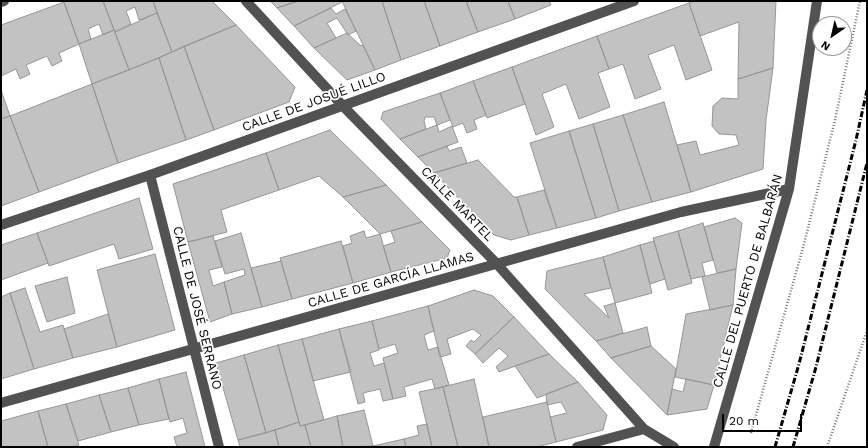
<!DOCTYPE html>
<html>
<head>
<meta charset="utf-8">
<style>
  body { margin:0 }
  #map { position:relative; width:868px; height:448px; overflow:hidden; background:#fff; font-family:"Work Sans",sans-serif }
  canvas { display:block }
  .frame { position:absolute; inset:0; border:2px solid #000; pointer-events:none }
  .north { position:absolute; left:812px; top:16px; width:40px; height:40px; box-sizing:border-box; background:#fff; border:1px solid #999; border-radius:50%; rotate:214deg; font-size:11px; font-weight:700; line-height:16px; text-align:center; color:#000 }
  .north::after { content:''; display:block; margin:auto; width:14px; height:18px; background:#000; clip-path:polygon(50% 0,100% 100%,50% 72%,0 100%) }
  .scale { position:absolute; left:722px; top:414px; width:80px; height:18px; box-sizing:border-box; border:2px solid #000; border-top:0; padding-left:5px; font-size:12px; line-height:14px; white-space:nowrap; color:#000; -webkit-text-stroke:3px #fff; paint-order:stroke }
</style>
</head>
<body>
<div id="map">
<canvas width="868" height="448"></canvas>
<div class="frame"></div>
<div class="north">N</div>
<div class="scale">20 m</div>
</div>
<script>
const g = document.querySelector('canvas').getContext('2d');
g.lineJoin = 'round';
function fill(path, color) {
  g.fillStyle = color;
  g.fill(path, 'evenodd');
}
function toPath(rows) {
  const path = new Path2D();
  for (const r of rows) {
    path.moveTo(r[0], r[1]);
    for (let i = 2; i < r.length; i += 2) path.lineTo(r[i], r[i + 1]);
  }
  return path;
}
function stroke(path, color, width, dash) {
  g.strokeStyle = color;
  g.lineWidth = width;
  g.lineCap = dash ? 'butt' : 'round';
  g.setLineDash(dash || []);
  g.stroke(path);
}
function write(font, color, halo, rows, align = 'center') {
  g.font = font + ' "Work Sans",sans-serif';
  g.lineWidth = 3.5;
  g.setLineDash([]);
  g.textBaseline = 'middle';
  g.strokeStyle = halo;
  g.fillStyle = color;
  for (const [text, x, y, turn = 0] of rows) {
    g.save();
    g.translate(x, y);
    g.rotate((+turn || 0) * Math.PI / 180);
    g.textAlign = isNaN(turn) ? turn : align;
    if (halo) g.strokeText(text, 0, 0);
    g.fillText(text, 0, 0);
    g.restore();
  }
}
const building = toPath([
  [66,1,103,1,114,30,103,35,99,24,88,29,91,39,79,44,64,2,66,1],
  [103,1,153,1,157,13,139,20,135,7,126,11,131,24,115,32,103,1],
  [153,1,212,1,236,25,172,52,153,1],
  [270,1,298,1,277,8,270,1],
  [298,1,342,1,342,2,294,26,277,8,298,1],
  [342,1,382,1,401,60,375,70,342,1],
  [382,1,424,1,440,46,401,60,382,1],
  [424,1,466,1,478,32,440,46,424,1],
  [466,1,508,1,515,19,478,32,466,1],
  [508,1,549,1,551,5,515,19,508,1],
  [695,1,776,1,773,68,738,79,739,22,700,36,689,3,695,1],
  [64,2,79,44,59,53,62,61,52,66,47,56,26,65,30,74,20,79,16,69,1,76,1,25,64,2],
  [689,3,712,70,686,80,674,45,648,55,661,89,635,99,623,64,609,69,597,36,689,3],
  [331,8,336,14,345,9,356,31,348,35,337,18,327,23,336,38,314,48,294,26,331,8],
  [157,13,172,52,129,70,115,32,157,13],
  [236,25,295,87,289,102,214,130,184,46,236,25],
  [114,30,129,70,92,84,79,44,114,30],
  [347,33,361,46,363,45,375,70,347,80,314,48,347,33],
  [597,36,609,69,598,73,610,107,579,119,566,84,542,94,554,127,536,135,512,67,597,36],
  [184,46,214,130,186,140,159,58,184,46],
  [159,58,186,140,118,163,92,84,159,58],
  [512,67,525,104,487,118,473,81,512,67],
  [773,68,766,120,763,169,691,192,677,145,696,141,700,155,739,145,736,135,719,134,712,126,713,106,722,98,738,99,738,79,773,68],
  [473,81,486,115,474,120,477,129,467,133,463,123,453,127,440,93,473,81],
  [92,84,118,163,39,192,10,116,92,84],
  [1,90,10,116,1,119,1,90],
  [440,93,450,120,437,125,434,117,425,117,424,121,426,129,400,139,381,119,383,112,440,93],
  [664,102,691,192,652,202,623,115,664,102],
  [623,115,652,202,619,211,593,124,623,115],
  [10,116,39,192,1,206,1,119,10,116],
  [593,124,619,211,596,218,569,131,593,124],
  [437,125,439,132,452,126,458,142,418,157,400,139,437,125],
  [330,130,386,185,343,197,319,176,279,190,266,153,330,130],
  [569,131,596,218,557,228,530,143,569,131],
  [447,146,449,151,461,147,467,163,434,173,418,157,447,146],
  [266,153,279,190,221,210,227,232,188,242,173,184,266,153],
  [478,160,514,197,517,197,529,235,511,240,494,235,434,173,478,160],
  [386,185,422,222,380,234,343,197,386,185],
  [544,190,557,228,529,235,517,197,544,190],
  [139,198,153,249,119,259,114,244,49,266,37,233,139,198],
  [735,218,742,223,736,269,717,273,704,227,735,218],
  [422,222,450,250,447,258,391,272,383,246,395,242,391,231,422,222],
  [703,223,713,260,702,263,705,276,691,279,678,231,703,223],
  [364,231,366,238,380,234,391,272,353,283,343,246,352,243,350,236,364,231],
  [678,231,692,283,668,290,653,238,678,231],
  [37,233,48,263,1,280,1,245,37,233],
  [241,233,262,307,232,314,224,282,245,275,244,269,225,274,215,241,241,233],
  [213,236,222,267,209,270,213,286,224,282,232,314,210,322,188,242,213,236],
  [341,241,353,283,292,299,280,258,341,241],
  [654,241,665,279,650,284,640,245,654,241],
  [640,245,652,293,615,303,603,257,640,245],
  [155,254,175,330,117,347,97,270,155,254],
  [603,257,611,288,584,294,609,318,604,306,615,303,623,333,596,341,545,289,547,271,603,257],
  [281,261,292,299,262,307,251,268,281,261],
  [736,269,733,305,710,310,702,277,736,269],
  [67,277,75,313,47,322,35,286,67,277],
  [25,288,40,332,63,325,73,358,34,369,10,293,25,288],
  [474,290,493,296,514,317,475,354,466,346,471,340,474,342,481,335,473,329,447,339,451,354,440,357,428,306,474,290],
  [10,293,34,369,1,379,1,297,10,293],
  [733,305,714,385,675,377,686,314,733,305],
  [428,306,434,331,424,335,428,350,438,347,449,385,435,389,432,379,404,387,406,396,393,399,383,358,398,353,395,344,379,349,372,321,428,306],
  [108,314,117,347,73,358,64,329,108,314],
  [514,317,549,354,499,372,496,367,508,356,499,348,483,363,475,354,514,317],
  [372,321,379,350,370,353,374,366,384,363,393,399,383,401,380,389,363,393,365,402,358,404,339,329,372,321],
  [647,327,651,346,611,358,596,341,647,327],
  [339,329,351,372,313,381,302,339,339,329],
  [302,339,324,420,300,426,278,345,302,339],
  [278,345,299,422,266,433,244,355,278,345],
  [651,346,676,369,667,415,611,358,651,346],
  [549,354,578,382,537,398,515,366,549,354],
  [244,355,266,433,238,440,216,363,244,355],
  [186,372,205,447,177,447,174,437,187,433,183,418,170,422,169,419,159,379,186,372],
  [159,379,169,419,139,425,128,388,159,379],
  [474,379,489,447,458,447,443,387,474,379],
  [686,379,714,385,707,409,667,415,672,389,683,392,686,379],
  [578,382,607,415,603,430,556,442,550,417,567,413,561,402,547,405,546,394,578,382],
  [443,387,458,447,432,447,419,392,443,387],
  [128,388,139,425,111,432,99,395,128,388],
  [99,395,111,432,78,441,66,404,99,395],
  [547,402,556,442,537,447,489,447,483,417,547,402],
  [66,404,79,445,71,447,48,447,38,411,66,404],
  [364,410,373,446,343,447,337,416,364,410],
  [38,411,48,447,1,447,1,421,38,411],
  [337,416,343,447,311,447,305,425,337,416],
  [299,422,300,426,305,425,311,447,279,447,275,430,299,422],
  [427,424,432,447,406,447,404,439,419,435,417,426,427,424],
  [275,430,279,447,240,447,238,440,275,430],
  [404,439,406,447,370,447,373,446,404,439]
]);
const path = toPath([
  [751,433,804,244,835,120,860,1],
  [827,447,867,331]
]);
const minor = toPath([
  [246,1,342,105,496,263,644,429,674,447],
  [1,2,4,1],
  [150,175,219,447],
  [1,225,150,175,634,1],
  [1,403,681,212,789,189],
  [577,447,644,429],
  [714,447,789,189,817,1]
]);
const rail = toPath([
  [775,447,799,364,856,140,867,90],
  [793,447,816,367,867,163]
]);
const streetNames = [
  ["CALLE DE JOSUÉ LILLO",314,102,-20],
  ["CALLE MARTEL",457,204,46],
  ["CALLE DE GARCÍA LLAMAS",391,280,-16],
  ["CALLE DEL PUERTO DE BALBARÁN",748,281,-74],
  ["CALLE DE JOSÉ SERRANO",197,308,76]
];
fill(building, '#c2c2c2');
stroke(building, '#969696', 1);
stroke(path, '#747474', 2.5, [1, 2]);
stroke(minor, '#525252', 10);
stroke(rail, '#000', 3, [6, 2, 1, 2]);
write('13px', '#000', '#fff', streetNames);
</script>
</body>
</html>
